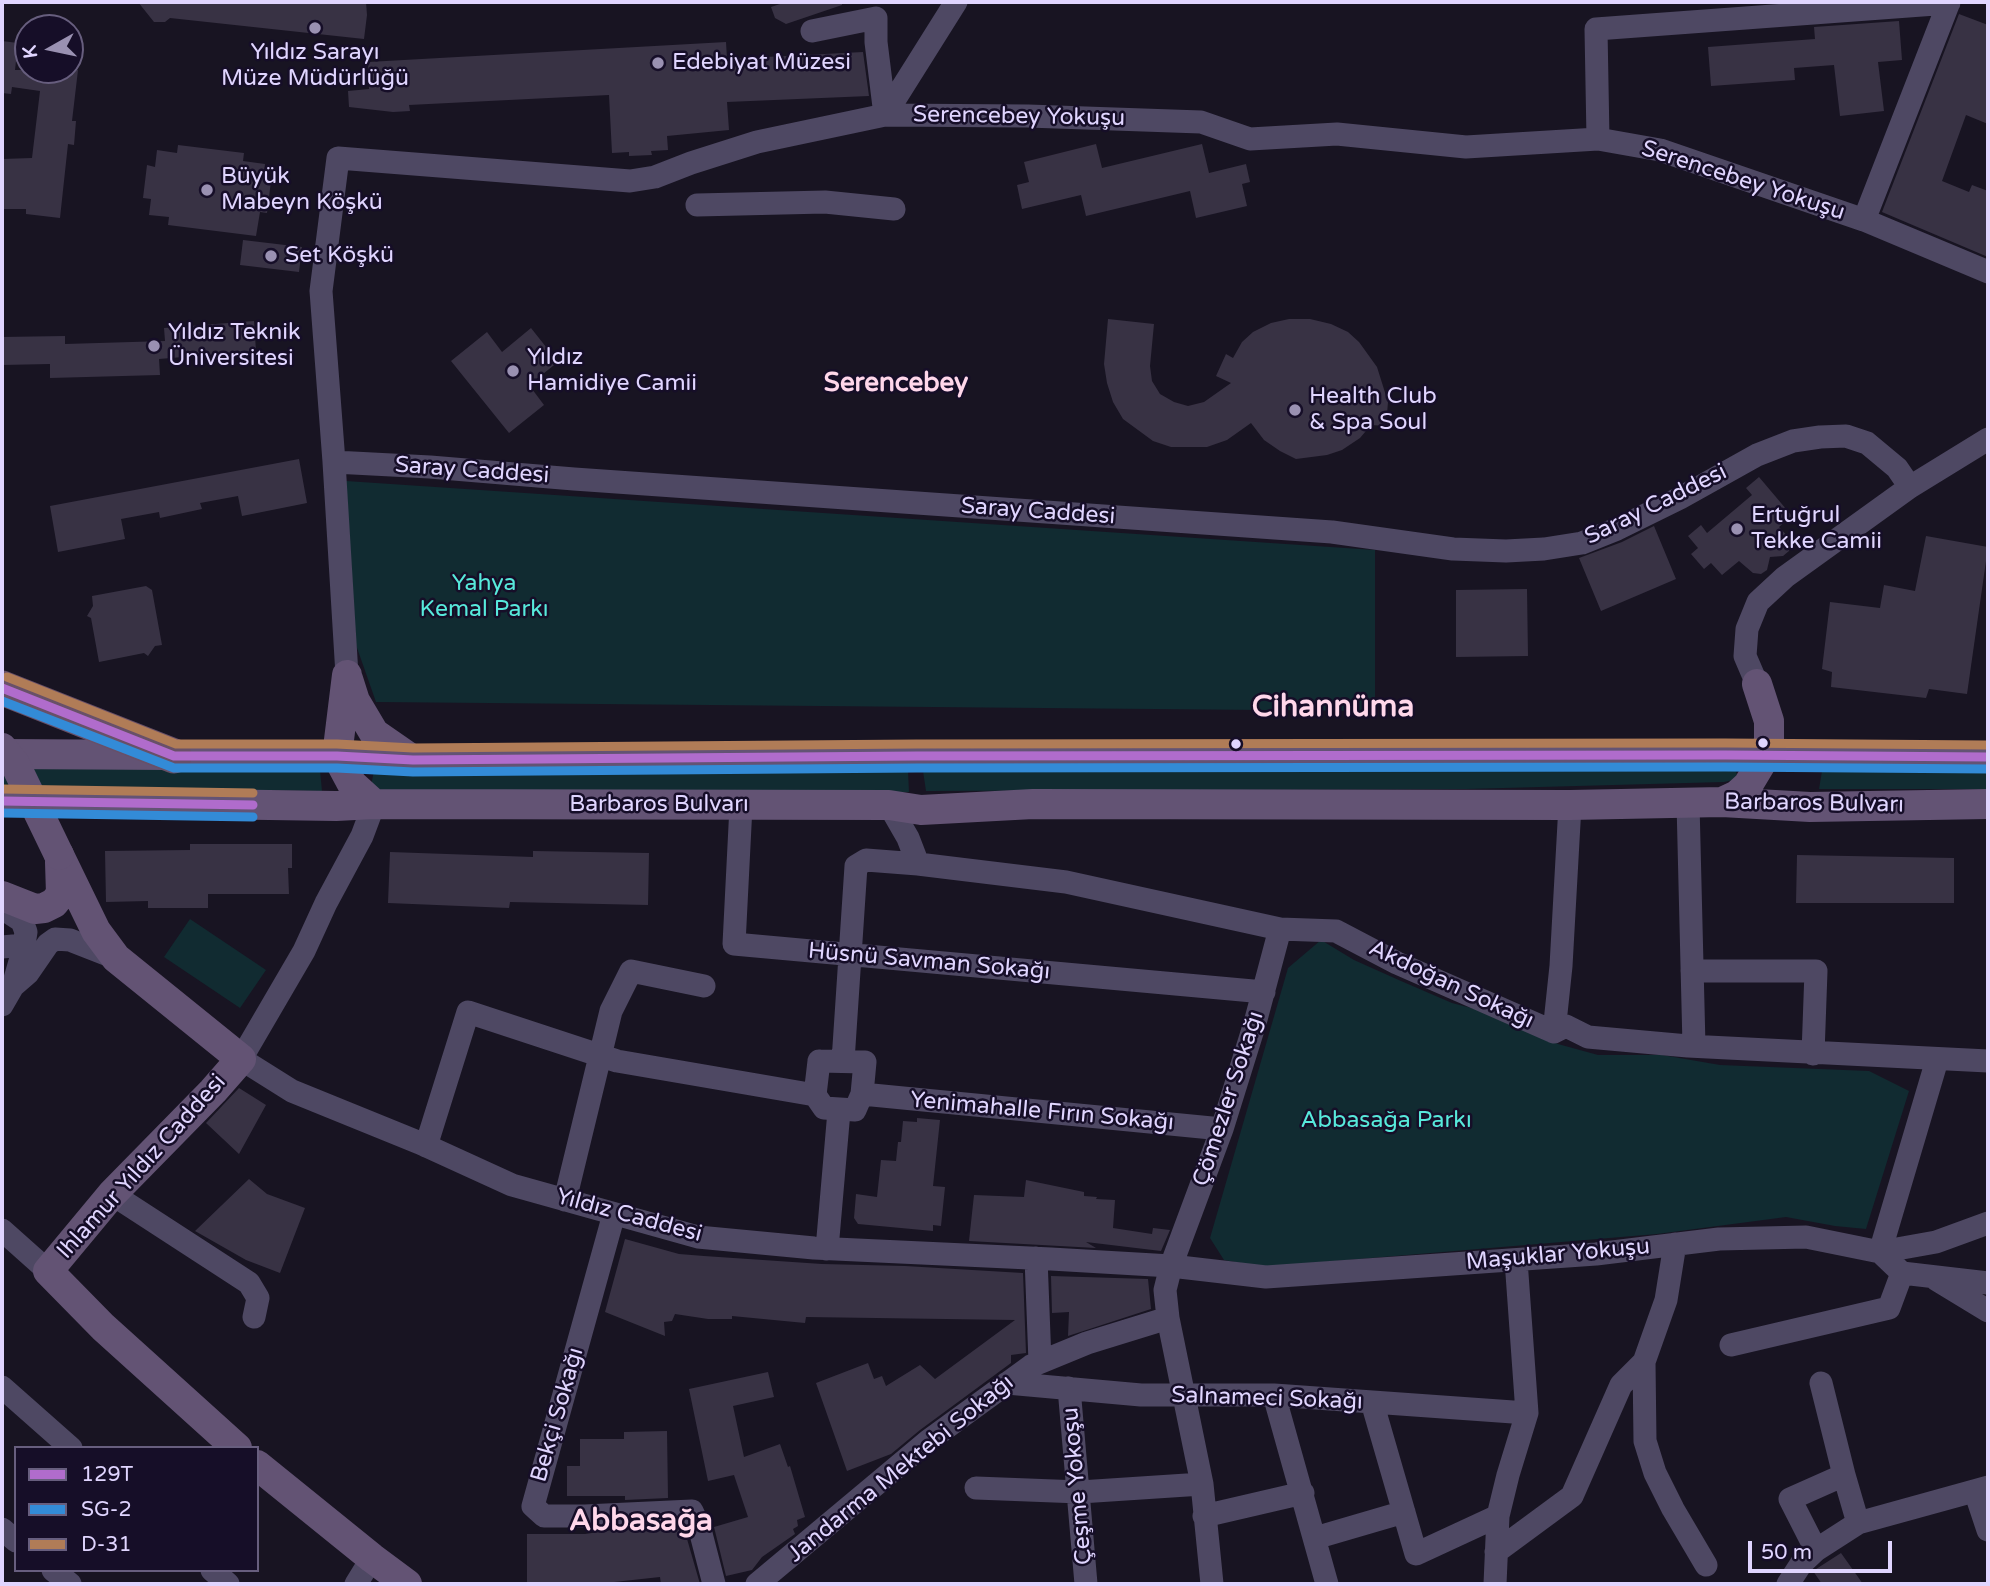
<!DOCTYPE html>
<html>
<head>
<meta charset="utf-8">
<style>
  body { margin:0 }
  #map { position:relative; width:1990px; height:1586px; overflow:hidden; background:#181422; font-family:"Varela Round",sans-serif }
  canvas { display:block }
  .frame { position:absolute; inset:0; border:4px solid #e0d5ff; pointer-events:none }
  .legend { position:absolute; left:14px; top:1446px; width:245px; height:126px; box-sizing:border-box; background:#160e28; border:2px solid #675e7e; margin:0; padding:9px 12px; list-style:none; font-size:21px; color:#e0d5ff }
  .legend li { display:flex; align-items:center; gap:14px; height:35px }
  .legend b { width:35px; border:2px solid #675e7e }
  .north { position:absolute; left:14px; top:14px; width:70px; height:70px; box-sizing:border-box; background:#160e28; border:2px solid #675e7e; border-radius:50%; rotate:261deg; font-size:19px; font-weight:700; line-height:28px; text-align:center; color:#e0d5ff }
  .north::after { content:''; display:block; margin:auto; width:24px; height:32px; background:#9a91b2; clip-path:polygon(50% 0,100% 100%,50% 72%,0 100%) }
  .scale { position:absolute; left:1748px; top:1541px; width:144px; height:32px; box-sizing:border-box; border:4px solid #e0d5ff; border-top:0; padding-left:9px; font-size:21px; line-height:24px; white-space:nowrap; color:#e0d5ff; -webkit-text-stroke:5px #160e28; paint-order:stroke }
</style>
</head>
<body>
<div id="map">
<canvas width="1990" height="1586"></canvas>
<div class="frame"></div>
<ul class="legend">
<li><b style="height:9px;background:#b06ccc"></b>129T</li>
<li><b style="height:9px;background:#338bd7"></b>SG-2</li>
<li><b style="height:9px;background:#b07c57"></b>D-31</li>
</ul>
<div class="north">K</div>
<div class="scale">50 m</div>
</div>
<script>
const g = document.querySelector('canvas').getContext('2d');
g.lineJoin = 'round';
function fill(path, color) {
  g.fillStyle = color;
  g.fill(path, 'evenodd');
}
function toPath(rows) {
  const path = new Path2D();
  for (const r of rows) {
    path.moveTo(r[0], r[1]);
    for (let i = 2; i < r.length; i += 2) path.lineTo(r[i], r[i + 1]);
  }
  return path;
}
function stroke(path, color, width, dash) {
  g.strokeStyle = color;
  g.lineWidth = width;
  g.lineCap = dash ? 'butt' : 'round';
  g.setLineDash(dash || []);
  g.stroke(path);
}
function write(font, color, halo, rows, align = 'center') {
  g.font = font + ' "Varela Round",sans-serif';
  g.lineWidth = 5;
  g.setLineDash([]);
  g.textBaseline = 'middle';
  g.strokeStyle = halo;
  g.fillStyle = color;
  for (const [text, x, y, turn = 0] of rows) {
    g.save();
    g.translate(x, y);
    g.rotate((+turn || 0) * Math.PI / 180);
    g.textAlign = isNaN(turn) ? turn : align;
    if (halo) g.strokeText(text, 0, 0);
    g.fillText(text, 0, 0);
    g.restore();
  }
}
const green = toPath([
  [346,481,1375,550,1375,711,376,702,356,645],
  [2,766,320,770,322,791,2,788],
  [1735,769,1737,775,1733,780,1724,782,1467,789,926,791,923,771],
  [374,770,908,771,909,792,370,792],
  [1822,771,1988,771,1988,789,1819,789],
  [190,919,266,970,240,1008,164,957],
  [1321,940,1354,960,1401,981,1452,1003,1506,1017,1558,1044,1598,1055,1662,1055,1720,1065,1869,1071,1909,1091,1866,1229,1835,1226,1786,1217,1657,1234,1264,1267,1224,1260,1210,1238,1288,968]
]);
const building = toPath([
  [138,2,366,2,367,15,364,39,170,18,165,22,154,22],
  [786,2,842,2,842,5,786,24,775,18,771,7],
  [1959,14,1988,25,1988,124,1966,115,1942,181,1969,192,1972,185,1988,191,1988,257,1882,212],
  [1899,21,1902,60,1878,62,1884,111,1840,116,1834,65,1794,68,1795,80,1711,86,1708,47,1815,39,1814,27],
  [2,41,18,43,15,70,78,70,72,121,76,121,74,145,68,144,60,218,26,214,26,209,2,209,2,159,32,158,40,91,12,87,11,94,2,93],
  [726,42,727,59,863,52,869,96,727,102,729,130,667,136,668,150,651,151,652,155,629,156,629,152,612,153,609,95,409,105,410,111,393,112,349,107,348,91,369,89,368,62],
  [1096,144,1102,168,1202,144,1209,173,1246,164,1250,182,1242,184,1247,206,1196,218,1190,191,1086,216,1081,195,1022,209,1017,185,1029,182,1024,162],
  [178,145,244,153,243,161,265,164,263,180,271,181,267,213,260,212,256,236,168,225,169,217,149,215,151,199,143,198,147,165,155,167,157,150,177,153],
  [243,240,302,247,299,272,240,265],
  [1108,319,1154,324,1150,366,1152,381,1160,394,1174,402,1188,406,1204,402,1231,383,1216,376,1226,354,1233,358,1242,342,1253,332,1271,323,1289,319,1310,319,1331,324,1348,332,1359,342,1377,367,1388,402,1386,426,1371,425,1360,438,1342,450,1327,455,1296,459,1280,451,1264,440,1251,423,1227,440,1207,447,1171,447,1153,441,1123,419,1113,402,1107,383,1104,364],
  [254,321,256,351,159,359,160,375,50,378,50,364,2,365,2,337,65,336,65,344,165,341,164,328],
  [531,328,558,362,529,385,544,405,509,433,451,361,487,332,502,352],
  [299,459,307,503,242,516,238,496,200,503,202,509,160,518,159,512,121,519,125,539,58,552,50,506],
  [1759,477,1792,516,1779,527,1791,540,1789,551,1783,556,1770,557,1767,570,1761,574,1753,573,1739,561,1722,575,1711,563,1704,569,1691,554,1698,548,1688,536,1701,525,1707,533,1752,495,1746,488],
  [1654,526,1676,579,1601,611,1579,558,1622,542],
  [1926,536,1988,547,1967,694,1929,689,1926,698,1831,687,1832,672,1822,669,1830,602,1880,608,1884,585,1915,591],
  [146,586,152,590,162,645,155,646,148,656,144,653,99,662,91,618,87,616,93,606,92,596],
  [1527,589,1528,656,1456,657,1456,590],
  [190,844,292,844,292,868,288,868,289,894,208,894,208,908,148,908,148,901,106,902,105,851,190,850],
  [533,851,649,853,648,905,510,902,509,908,388,903,390,852,533,857],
  [1797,855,1954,858,1954,903,1796,903],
  [239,1088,266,1105,239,1154,206,1123],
  [917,1118,940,1120,933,1186,945,1187,941,1226,933,1225,933,1231,858,1224,854,1218,856,1194,877,1197,881,1160,896,1161,898,1142,901,1142,903,1121,917,1122],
  [249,1179,267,1194,305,1208,280,1273,246,1260,195,1231],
  [1026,1180,1084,1192,1084,1196,1097,1197,1096,1199,1115,1200,1113,1228,1152,1234,1153,1228,1170,1230,1161,1251,1086,1242,1096,1248,969,1241,974,1195,1024,1197],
  [625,1239,679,1254,704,1256,822,1264,905,1266,1023,1273,1026,1353,1011,1355,1011,1363,920,1430,891,1454,847,1471,816,1383,868,1363,874,1379,882,1376,886,1386,920,1365,935,1379,1015,1320,806,1317,805,1323,732,1316,732,1319,708,1319,675,1314,672,1321,664,1322,665,1336,605,1312],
  [1051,1276,1148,1279,1151,1309,1068,1336,1069,1312,1052,1313],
  [768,1372,774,1397,733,1406,744,1457,780,1444,788,1467,790,1466,805,1517,797,1520,798,1526,793,1529,795,1534,762,1557,752,1570,726,1576,714,1527,748,1517,734,1475,708,1481,689,1389],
  [667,1431,668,1498,625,1500,625,1496,567,1496,567,1466,580,1466,580,1439,624,1439,624,1432],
  [683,1525,700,1584,661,1584,660,1577,596,1584,527,1584,527,1534,585,1534,626,1528],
  [1841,1553,1863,1584,1822,1584,1813,1571]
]);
const minor = toPath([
  [812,31,876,18,876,42,885,115],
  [885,115,956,2],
  [1598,139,1596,29,1949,3],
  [697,205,825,202,894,209],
  [1864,220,1949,2],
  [334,462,321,291,338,158,630,181,655,177,691,163,757,142,885,115,1028,116,1201,122,1250,139,1337,134,1466,147,1598,139,1660,150,1864,220,1988,272],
  [347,675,334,462,430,467,574,479,1332,532,1453,549,1506,551,1544,549,1582,543,1617,529,1680,498,1757,455,1793,441,1820,437,1846,436,1867,443,1897,468,1910,487],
  [1757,684,1745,656,1747,629,1758,602,1785,577,1910,487,1988,439],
  [1688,803,1694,1046],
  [374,804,362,836,326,903,304,951,241,1059,292,1091,420,1143,512,1185,698,1237,814,1248,1051,1259,1171,1266,1266,1277,1596,1254,1719,1239,1806,1237,1880,1252,1902,1273,1988,1283],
  [889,805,908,838,918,864],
  [741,806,734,944,1264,992],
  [2,908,22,921,26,932,23,951,13,986,2,1005],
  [2,947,24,945],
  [1692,971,1816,971,1813,1054],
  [13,986,28,973,48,944,55,939,70,940,116,958],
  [1554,1032,1561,966,1570,805],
  [819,1061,865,1062,862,1094,855,1110,824,1108,815,1095,819,1061],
  [843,1061,856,866,866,860,918,864,1066,882,1280,929,1336,931,1397,963,1554,1032,1566,1026,1588,1037,1688,1046,1988,1061],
  [862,1094,1222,1129],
  [426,1146,468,1012,617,1061,815,1095],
  [112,1194,249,1283,258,1298,254,1317],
  [565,1200,611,1011,631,971,704,986],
  [614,1214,533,1506,544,1516,585,1516,692,1511,699,1526,714,1584],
  [2,1230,48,1271],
  [827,1249,839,1111],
  [1880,1252,1937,1060],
  [1880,1252,1936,1242,1988,1223],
  [1036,1258,1040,1362],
  [1937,1280,1988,1311],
  [1731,1345,1889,1308,1902,1273],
  [1644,1362,1645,1441,1655,1473,1673,1509,1706,1565],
  [1007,1383,1141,1395,1274,1395,1527,1413],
  [1821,1383,1844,1475],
  [2,1387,71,1448],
  [1069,1388,1086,1584],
  [1274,1395,1327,1584],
  [1372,1402,1416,1554,1498,1516],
  [976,1488,1080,1492,1202,1484],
  [1975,1491,1988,1530],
  [1204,1516,1303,1493],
  [2,1529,16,1541],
  [1315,1538,1404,1512],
  [1816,1550,1790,1499,1844,1475,1858,1523],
  [1496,1552,1572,1496,1621,1385,1644,1362,1666,1300,1675,1244],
  [53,1570,70,1584],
  [212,1570,228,1584],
  [356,1584,372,1558],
  [757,1584,928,1441,1031,1366,1087,1343,1168,1318],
  [1212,1584,1202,1484,1168,1318,1165,1290,1171,1266,1222,1129,1255,1023,1280,929],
  [1495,1584,1498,1516,1508,1475,1527,1413,1516,1260],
  [1788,1584,1801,1564,1816,1550,1858,1523,1988,1487]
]);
const major = toPath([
  [347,675,337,756,352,784,374,804],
  [348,679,355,701,374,733,413,760],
  [2,754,337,756,413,760,917,756,1725,755,1988,757],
  [2,801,336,806,374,804,889,805,921,810,1033,804,1570,805,1722,802,1810,807,1988,804],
  [1722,802,1737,795,1748,785,1766,755,1769,739,1769,721,1757,684],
  [59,855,96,931,116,958,241,1059,213,1091,112,1194,48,1271,103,1327,237,1448],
  [2,896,35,909,44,908,54,903,61,894,60,862],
  [257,1465,372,1558,407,1584]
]);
const highway = toPath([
  [2,688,174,756]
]);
const majorBridge = toPath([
  [2,748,15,764,59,855]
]);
const bus1 = toPath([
  [2,688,174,756,337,756,413,760,917,756,1725,755,1988,757],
  [2,801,253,805]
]);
const bus2 = toPath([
  [2,701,174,768,337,768,413,772,917,768,1725,767,1988,769],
  [2,813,253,817]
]);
const bus3 = toPath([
  [7,677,176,744,337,744,413,748,917,744,1725,743,1988,745],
  [2,789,253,793]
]);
const markers = [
  [315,28,7,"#9a91b2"],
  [658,63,7,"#9a91b2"],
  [207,190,7,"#9a91b2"],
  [271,256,7,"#9a91b2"],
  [154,346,7,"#9a91b2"],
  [513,371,7,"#9a91b2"],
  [1295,410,7,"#9a91b2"],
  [1737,529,7,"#9a91b2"],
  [1763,743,6,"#e0d5ff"],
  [1236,744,6,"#e0d5ff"]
];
const poiNames = [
  ["Yıldız Sarayı",315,53,"center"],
  ["Müze Müdürlüğü",315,79,"center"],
  ["Edebiyat Müzesi",672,63],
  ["Büyük",221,177],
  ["Mabeyn Köşkü",221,203],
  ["Set Köşkü",285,256],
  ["Yıldız Teknik",168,333],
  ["Üniversitesi",168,359],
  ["Yıldız",527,358],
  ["Hamidiye Camii",527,384],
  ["Health Club",1309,397],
  ["& Spa Soul",1309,423],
  ["Ertuğrul",1751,516],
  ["Tekke Camii",1751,542]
];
const streetNames = [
  ["Serencebey Yokuşu",1019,117,1],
  ["Serencebey Yokuşu",1743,181,18],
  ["Saray Caddesi",472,471,4],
  ["Saray Caddesi",1656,505,-26],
  ["Saray Caddesi",1038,512,4],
  ["Barbaros Bulvarı",1814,804,1],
  ["Barbaros Bulvarı",659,805],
  ["Hüsnü Savman Sokağı",929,962,5],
  ["Akdoğan Sokağı",1451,985,25],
  ["Çömezler Sokağı",1229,1099,-72],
  ["Yenimahalle Fırın Sokağı",1042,1112,5],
  ["Ihlamur Yıldız Caddesi",142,1167,-48],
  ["Yıldız Caddesi",629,1216,15],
  ["Maşuklar Yokuşu",1558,1255,-5],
  ["Salnameci Sokağı",1267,1399,2],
  ["Bekçi Sokağı",558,1415,-74],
  ["Jandarma Mektebi Sokağı",901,1469,-39],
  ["Çeşme Yokoşu",1078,1486,-95]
];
const parkNames = [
  ["Yahya",484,584],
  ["Kemal Parkı",484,610],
  ["Abbasağa Parkı",1386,1121]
];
const quarterNames = [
  ["Serencebey",896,384]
];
const districtNames = [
  ["Cihannüma",1333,708],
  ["Abbasağa",641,1522]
];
fill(green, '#112b31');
fill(building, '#383244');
stroke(minor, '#4e4863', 23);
stroke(major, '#635374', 30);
stroke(highway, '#685068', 35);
stroke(majorBridge, '#635374', 30);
stroke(bus1, '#b06ccc', 9);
stroke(bus2, '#338bd7', 9);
stroke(bus3, '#b07c57', 9);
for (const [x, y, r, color] of markers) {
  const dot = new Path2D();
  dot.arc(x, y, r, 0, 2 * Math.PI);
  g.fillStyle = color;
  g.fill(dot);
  stroke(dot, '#160e28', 2.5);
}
write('23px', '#e0d5ff', '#160e28', poiNames, 'left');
write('23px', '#e0d5ff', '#160e28', streetNames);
write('23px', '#57e9db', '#160e28', parkNames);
write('bold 26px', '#ffd7ea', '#160e28', quarterNames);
write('bold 30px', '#ffd7ea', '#160e28', districtNames);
</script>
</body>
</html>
